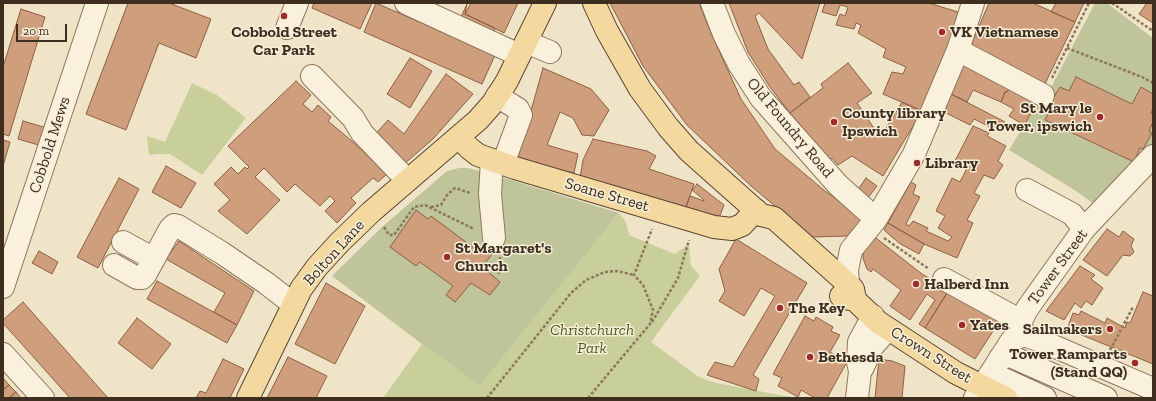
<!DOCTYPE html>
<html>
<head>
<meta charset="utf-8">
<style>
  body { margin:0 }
  #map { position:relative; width:1156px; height:401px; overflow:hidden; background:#f0e4c8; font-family:"Zilla Slab",serif }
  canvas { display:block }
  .frame { position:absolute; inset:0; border:4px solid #3d2e20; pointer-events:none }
  .scale { position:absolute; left:16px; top:24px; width:51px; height:18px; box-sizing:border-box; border:2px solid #3d2e20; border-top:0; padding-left:5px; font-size:12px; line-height:14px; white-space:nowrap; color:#3d2e20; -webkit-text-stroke:3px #f7eed8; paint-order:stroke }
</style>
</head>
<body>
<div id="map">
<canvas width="1156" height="401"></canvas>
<div class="frame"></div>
<div class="scale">20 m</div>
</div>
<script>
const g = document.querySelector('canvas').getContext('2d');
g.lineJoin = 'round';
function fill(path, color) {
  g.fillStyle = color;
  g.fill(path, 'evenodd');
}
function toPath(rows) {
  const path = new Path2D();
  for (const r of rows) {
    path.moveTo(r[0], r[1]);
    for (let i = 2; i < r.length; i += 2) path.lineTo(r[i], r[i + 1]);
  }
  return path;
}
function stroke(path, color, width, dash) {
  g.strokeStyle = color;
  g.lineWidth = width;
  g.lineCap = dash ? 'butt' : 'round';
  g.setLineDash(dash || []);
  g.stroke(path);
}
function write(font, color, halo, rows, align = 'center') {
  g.font = font + ' "Zilla Slab",serif';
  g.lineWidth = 3;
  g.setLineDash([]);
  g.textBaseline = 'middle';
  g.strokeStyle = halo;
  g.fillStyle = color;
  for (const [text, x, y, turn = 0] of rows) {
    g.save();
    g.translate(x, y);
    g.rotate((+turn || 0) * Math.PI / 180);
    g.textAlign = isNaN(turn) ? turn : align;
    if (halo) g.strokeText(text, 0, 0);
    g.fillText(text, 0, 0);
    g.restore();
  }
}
const green = toPath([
  [192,83,217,95,246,118,202,175,170,154,159,154,149,155,147,136,165,142],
  [619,213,626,222,629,235,675,254,689,244,691,266,700,276,651,342,699,377,716,383,796,398,383,398,422,344,480,384]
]);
const cemetery = toPath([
  [1095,3,1107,3,1153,38,1153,147,1098,207,1076,191,1009,150,1041,97,1045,99],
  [459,168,468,168,498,176,619,213,480,385,422,344,332,276,382,227,447,171]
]);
const building = toPath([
  [128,3,169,3,211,19,196,58,159,43,126,130,86,114,128,3],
  [314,3,372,3,360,29,312,8,314,3],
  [376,3,495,55,482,84,364,32,376,3],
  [471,3,518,3,504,33,465,14,471,3],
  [610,3,699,3,711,33,741,99,775,149,825,191,860,216,860,222,847,236,812,237,751,186,687,125,643,66,610,3],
  [729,3,820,3,802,59,759,13,755,16,768,49,794,85,799,82,810,97,790,113,770,87,748,52,729,3],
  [825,3,929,3,961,13,922,111,883,94,892,72,903,74,906,67,883,57,886,49,858,33,861,25,856,23,854,29,836,25,840,14,845,16,848,7,840,5,836,16,822,12,825,3],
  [989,3,1033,3,1075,22,1043,88,969,50,989,3],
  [1056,3,1084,3,1075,22,1051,12,1056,3],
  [1147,3,1153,3,1153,23,1139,14,1147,3],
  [467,4,465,14,495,28,494,33,461,17,467,4],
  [21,9,45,17,9,136,3,134,3,67,21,9],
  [410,58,432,71,410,108,387,94,410,58],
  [965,58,1013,84,1007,92,1005,92,1001,102,973,90,967,102,951,94,965,58],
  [848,63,872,93,857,103,876,131,882,135,902,102,922,111,883,176,852,156,838,165,832,158,830,160,790,113,823,88,821,84,848,63],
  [543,68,591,89,609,110,594,136,582,135,573,118,560,112,547,145,578,154,574,173,552,169,518,157,543,68],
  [446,74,473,94,433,139,403,165,373,137,388,120,404,134,446,74],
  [1076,77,1132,104,1141,87,1153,94,1153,109,1151,113,1153,114,1153,122,1149,131,1152,133,1143,149,1140,148,1134,162,1045,120,1051,108,1048,107,1060,87,1069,91,1076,77],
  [296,81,311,95,303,104,312,112,318,105,331,117,328,121,353,142,387,174,378,182,373,178,351,198,356,203,337,223,325,211,335,201,330,196,320,206,295,184,287,192,264,168,255,177,280,200,247,234,218,211,230,200,214,184,231,167,238,174,245,167,247,169,249,167,228,146,296,81],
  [1013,84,1040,98,1024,125,1009,116,1014,109,1001,102,1005,92,1007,92,1013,84],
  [951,94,1005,122,1000,132,974,119,970,125,944,112,951,94],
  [23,121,47,128,42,146,18,139,23,121],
  [973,126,989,133,987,136,1006,146,998,161,1003,165,994,179,984,175,974,193,980,196,967,220,973,223,957,258,924,244,888,223,911,182,916,185,913,194,920,197,906,224,909,226,913,221,928,228,926,231,948,241,952,237,938,228,945,216,936,211,952,178,960,182,967,168,955,161,973,126],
  [593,139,647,151,656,156,649,169,694,184,686,207,580,178,583,160,593,139],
  [3,140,10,142,3,166,3,140],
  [166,166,196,183,181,208,152,192,166,166],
  [119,178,139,189,98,268,77,257,119,178],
  [866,178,877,186,867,199,857,191,866,178],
  [697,184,724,205,719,218,686,207,690,196,704,201,704,200,692,190,697,184],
  [416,210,428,219,431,216,478,251,485,242,495,250,482,267,500,282,490,295,471,283,455,302,446,295,453,286,420,262,416,266,390,247,416,210],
  [888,223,924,244,919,254,899,243,884,230,888,223],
  [1107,229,1119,237,1123,231,1134,239,1131,246,1134,252,1130,256,1123,255,1107,276,1083,260,1107,229],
  [876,238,922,274,949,290,925,328,919,324,935,300,927,294,910,320,890,306,901,290,873,269,871,272,867,269,863,258,864,250,876,238],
  [736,239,807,283,753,375,759,379,756,391,707,375,715,362,733,367,775,296,761,288,744,316,719,301,725,291,719,269,736,239],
  [179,241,254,291,237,325,214,312,225,293,166,259,179,241],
  [39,251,58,262,52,274,32,263,39,251],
  [1080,266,1095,275,1091,279,1103,288,1092,305,1086,301,1081,308,1075,303,1064,320,1046,311,1080,266],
  [157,281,237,325,227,343,147,299,157,281],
  [326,283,365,306,335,364,295,344,326,283],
  [949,290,999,322,975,359,925,328,949,290],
  [1143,292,1153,296,1153,364,1067,329,1073,313,1079,315,1081,311,1105,323,1107,318,1125,328,1127,322,1130,323,1143,292],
  [23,302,108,398,70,398,3,323,3,320,23,302],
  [805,316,814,321,816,317,833,327,831,331,840,335,830,352,847,362,827,398,815,398,801,390,798,397,778,386,782,378,773,374,805,316],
  [137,318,171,344,152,369,118,343,137,318],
  [288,357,327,376,316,398,267,398,288,357],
  [223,359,244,369,230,398,196,398,200,391,206,393,223,359],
  [879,359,892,361,905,366,902,398,875,398,879,359],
  [3,378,9,385,3,390,3,378],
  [9,385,16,392,9,398,3,398,3,390,9,385],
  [16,392,21,398,9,398,16,392]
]);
const path = toPath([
  [1112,3,1153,31],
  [1067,48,1142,77,1153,83],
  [1052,78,1089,3],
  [431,207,441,205,447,195,455,188,470,193],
  [384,227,389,235,394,235,414,207,425,205,474,229],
  [884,238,929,269],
  [499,274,500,257],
  [652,322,678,278,689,240],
  [1110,350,1133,307],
  [487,398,571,293,586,280,605,272,617,271,634,275],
  [588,398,650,324,653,310,643,285,634,275,652,229]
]);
const minor = toPath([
  [406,3,519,55],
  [712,3,724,34,739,64,761,98,838,185,876,219],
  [287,28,297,3],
  [526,42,550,52],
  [958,50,1043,95],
  [312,76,353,118,362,133,407,180],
  [497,96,518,109,521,115,503,164],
  [492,160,490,194,494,238],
  [1027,190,1072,214,1084,229],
  [123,242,154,259],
  [114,265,137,278,142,278,145,275,170,229,174,225,178,226,222,253,266,283,293,304],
  [944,279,1021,321],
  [848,284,847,270,851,250,876,219,914,154,958,50,973,3],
  [3,287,97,3],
  [1022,335,1021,321,1027,309,1084,229,1153,156],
  [3,354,43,398],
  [1000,358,1010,356,1106,398],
  [862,369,872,347,888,329],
  [989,377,997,376,1045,398],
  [857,398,860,371,858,362,859,342,873,316],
  [975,398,1012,340,1024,335,1044,342,1153,389]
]);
const major = toPath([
  [594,3,607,31,640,89,668,127,689,151,761,215,774,218,848,284,853,289,855,300],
  [459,137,469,148,478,155,515,168,714,227,732,229,742,225,756,210],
  [841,296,844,298,855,300,878,322,956,373,1006,398],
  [248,398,301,289,317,267,340,242,371,212,478,120,493,103,507,81,545,3]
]);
const markers = [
  [284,16,4,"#9e2a2b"],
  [942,32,4,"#9e2a2b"],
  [1100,117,4,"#9e2a2b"],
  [834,122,4,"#9e2a2b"],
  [917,163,4,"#9e2a2b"],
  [447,257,4,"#9e2a2b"],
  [916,284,4,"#9e2a2b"],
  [780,308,4,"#9e2a2b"],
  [962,325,4,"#9e2a2b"],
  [1110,329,4,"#9e2a2b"],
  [810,357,4,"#9e2a2b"],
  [1135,363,4,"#9e2a2b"]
];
const poiNames = [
  ["Cobbold Street",284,32,"center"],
  ["Car Park",284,50,"center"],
  ["VK Vietnamese",950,32],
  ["St Mary le",1092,108,"right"],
  ["Tower, ipswich",1092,126,"right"],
  ["County library",842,113],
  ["Ipswich",842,131],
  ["Library",925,163],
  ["St Margaret's",455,248],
  ["Church",455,266],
  ["Halberd Inn",924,284],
  ["The Key",788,308],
  ["Yates",970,325],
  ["Sailmakers",1102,329,"right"],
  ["Tower Ramparts",1127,354,"right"],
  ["(Stand QQ)",1127,372,"right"],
  ["Bethesda",818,357]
];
const streetNames = [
  ["Old Foundry Road",790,128,50],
  ["Cobbold Mews",50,145,-72],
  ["Soane Street",607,195,16],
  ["Bolton Lane",334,253,-48],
  ["Tower Street",1058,267,-54],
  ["Crown Street",931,355,32]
];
const parkNames = [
  ["Christchurch",592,330],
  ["Park",592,348]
];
fill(green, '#c9cf9b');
fill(cemetery, '#bfc49a');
fill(building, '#cf9f7d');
stroke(building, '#8d5f41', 1);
stroke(minor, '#8d765c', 24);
stroke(major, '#5b4430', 24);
stroke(path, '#8d765c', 2.5, [3, 2]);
stroke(minor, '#faf1dc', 22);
stroke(major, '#f3d9a0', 22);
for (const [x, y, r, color] of markers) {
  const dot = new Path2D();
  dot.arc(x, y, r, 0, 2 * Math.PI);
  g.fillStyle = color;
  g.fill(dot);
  stroke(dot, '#f7eed8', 1.5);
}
write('bold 16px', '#3d2e20', '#f7eed8', poiNames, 'left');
write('16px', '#3d2e20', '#f7eed8', streetNames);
write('italic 16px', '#4d5a26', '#f7eed8', parkNames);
</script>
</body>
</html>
